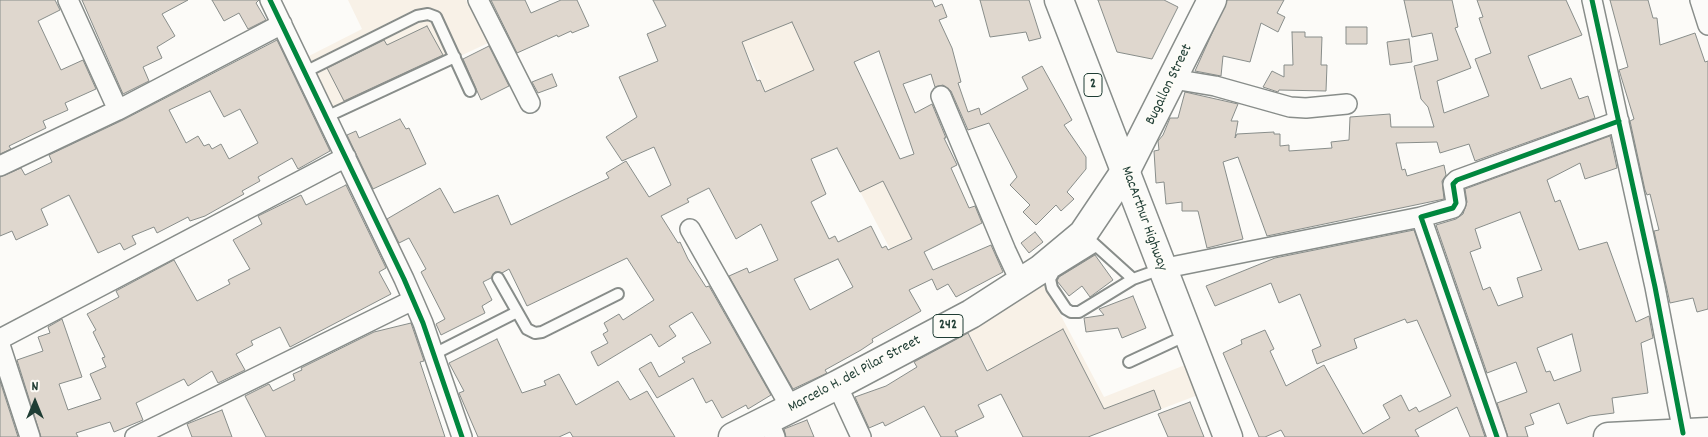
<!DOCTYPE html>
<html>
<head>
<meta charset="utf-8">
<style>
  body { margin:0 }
  #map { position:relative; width:1708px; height:437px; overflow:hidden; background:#fcfbf8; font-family:Dekko,sans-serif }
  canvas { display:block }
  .north { position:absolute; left:10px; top:377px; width:50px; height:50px; -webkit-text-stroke:4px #fdfcf7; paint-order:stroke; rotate:0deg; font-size:14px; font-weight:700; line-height:20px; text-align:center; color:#1f3d34 }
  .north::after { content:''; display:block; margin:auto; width:18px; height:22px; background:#1f3d34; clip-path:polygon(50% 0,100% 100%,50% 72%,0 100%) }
</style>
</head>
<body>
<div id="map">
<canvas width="1708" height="437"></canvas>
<div class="north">N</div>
</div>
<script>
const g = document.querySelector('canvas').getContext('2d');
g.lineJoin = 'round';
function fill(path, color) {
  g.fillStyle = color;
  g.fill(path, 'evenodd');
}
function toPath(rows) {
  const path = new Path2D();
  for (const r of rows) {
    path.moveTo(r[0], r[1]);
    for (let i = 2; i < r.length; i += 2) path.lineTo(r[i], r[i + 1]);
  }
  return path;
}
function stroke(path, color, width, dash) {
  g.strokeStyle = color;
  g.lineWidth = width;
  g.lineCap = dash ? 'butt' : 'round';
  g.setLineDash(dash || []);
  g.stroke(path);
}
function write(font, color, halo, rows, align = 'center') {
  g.font = font + ' Dekko,sans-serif';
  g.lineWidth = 4;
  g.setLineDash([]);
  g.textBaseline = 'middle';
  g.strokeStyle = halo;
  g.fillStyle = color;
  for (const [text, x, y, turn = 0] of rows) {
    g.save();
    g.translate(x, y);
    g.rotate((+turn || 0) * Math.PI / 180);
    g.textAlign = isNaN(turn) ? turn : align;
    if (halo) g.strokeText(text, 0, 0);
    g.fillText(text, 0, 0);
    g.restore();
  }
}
const built = toPath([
  [348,0,466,0,488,43,336,114,307,57,362,29],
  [721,0,829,8,932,228,890,249,830,134,794,148],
  [1042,280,1104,397,1185,365,1198,395,1088,437,1023,437,963,322]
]);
const building = toPath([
  [0,0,55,0,60,10,38,21,61,70,83,60,96,89,65,103,68,110,43,121,46,128,9,146,11,149,0,154,0,0],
  [82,0,188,0,162,14,175,36,157,47,162,58,143,67,149,81,123,94,82,0],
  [212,0,259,0,256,3,266,20,248,29,239,13,224,21,212,0],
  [491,0,525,0,531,13,561,0,577,0,589,26,572,33,571,31,558,37,557,35,517,53,491,0],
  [653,0,932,0,935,7,942,4,947,17,939,20,952,48,961,82,958,83,968,112,979,108,981,115,1028,89,1022,77,1042,66,1072,120,1064,125,1086,157,1086,169,1067,192,1074,199,1061,211,1056,205,1036,225,1023,212,1030,205,1010,185,1017,177,989,123,968,130,951,91,943,85,935,87,931,74,903,84,915,113,932,104,946,138,944,138,957,165,951,168,969,208,975,206,982,223,924,252,933,270,991,245,1003,272,956,297,948,284,937,290,932,279,909,290,921,311,872,339,873,342,861,350,825,370,827,373,793,389,729,276,747,268,749,273,778,260,761,224,736,239,709,188,687,199,689,202,661,216,678,243,680,242,688,259,706,287,709,286,771,395,748,409,746,405,722,418,712,400,706,403,693,378,657,398,639,369,651,362,659,377,685,362,682,358,711,343,692,312,669,326,676,336,659,347,651,334,598,366,591,352,608,343,603,334,608,331,604,323,619,314,623,320,654,300,627,258,527,306,509,269,502,273,495,272,491,278,483,282,492,300,482,306,485,313,441,335,436,324,445,319,421,272,426,269,409,238,399,243,387,219,440,188,454,213,498,195,511,225,609,178,606,173,626,161,649,197,671,185,654,147,622,161,606,137,637,117,619,77,658,61,647,34,666,26,653,0],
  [792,22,814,70,765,92,760,80,757,81,742,42,792,22],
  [879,51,914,154,900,159,854,62,879,51],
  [837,148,860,192,883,181,912,239,888,250,886,246,882,248,871,226,838,242,835,236,829,239,811,202,826,194,811,159,837,148],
  [838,259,853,287,810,310,794,279,838,259],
  [980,0,1029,0,1041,38,1029,41,1026,32,990,37,980,0],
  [1098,0,1164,0,1178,7,1152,59,1117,52,1098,0],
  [1227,0,1284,0,1277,13,1285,17,1278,32,1261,23,1250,62,1223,56,1221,76,1195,71,1227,0],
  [1404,0,1452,0,1458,27,1455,28,1471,68,1437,81,1444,113,1489,96,1475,59,1491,53,1479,18,1483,17,1477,0,1566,0,1582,35,1528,56,1541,89,1571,78,1579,99,1588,96,1595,118,1475,161,1469,144,1440,153,1437,142,1396,143,1402,170,1405,169,1407,176,1444,165,1446,175,1442,181,1444,199,1267,236,1238,157,1223,162,1243,239,1207,248,1198,211,1182,211,1182,202,1166,204,1164,182,1156,183,1154,151,1159,150,1158,141,1163,135,1170,118,1178,118,1185,92,1238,104,1231,121,1238,121,1235,138,1237,134,1274,132,1274,134,1280,134,1280,146,1289,145,1289,151,1332,148,1331,142,1349,140,1350,117,1390,114,1391,127,1434,127,1428,107,1421,99,1414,66,1438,60,1432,33,1412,37,1404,0],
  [1610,0,1648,0,1653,18,1657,18,1660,45,1695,33,1705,62,1708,61,1708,309,1697,312,1693,298,1670,303,1654,231,1659,230,1650,194,1647,195,1645,190,1630,121,1634,119,1619,70,1628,67,1610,0],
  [427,26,443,55,344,101,327,68,384,40,387,45,427,26],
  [1346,27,1367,27,1367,44,1346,44,1346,27],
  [1292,32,1305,32,1305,37,1322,37,1321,65,1327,65,1326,91,1279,90,1278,92,1263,87,1272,71,1284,77,1284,65,1293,65,1292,32],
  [1409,39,1412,62,1390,65,1387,42,1409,39],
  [277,40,330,151,298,169,292,158,258,177,260,181,242,191,244,194,205,216,190,221,188,217,157,233,154,227,132,236,136,244,124,250,120,243,98,253,69,195,41,209,48,225,16,240,12,231,0,236,0,177,21,168,25,175,52,162,49,155,123,120,277,40],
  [210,91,224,117,240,109,258,143,229,159,221,144,212,149,209,144,204,146,198,136,186,143,169,110,210,91],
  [489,46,509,86,481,100,463,59,489,46],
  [552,74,557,86,538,93,532,82,552,74],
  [400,119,406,129,409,128,426,164,373,189,347,135,356,131,359,138,400,119],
  [1610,136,1617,168,1585,179,1580,163,1547,180,1555,202,1560,200,1579,250,1607,242,1636,322,1649,316,1653,338,1641,343,1648,393,1612,398,1614,413,1590,416,1567,424,1559,403,1530,414,1534,424,1525,427,1528,437,1508,437,1497,403,1527,392,1516,362,1487,373,1436,225,1456,219,1463,214,1467,202,1465,189,1610,136],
  [1520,212,1542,270,1517,278,1523,297,1498,306,1490,287,1483,290,1470,252,1481,248,1475,229,1520,212],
  [1572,334,1581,371,1554,381,1550,371,1546,372,1537,348,1572,334],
  [346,185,386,268,379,272,391,294,290,347,280,327,251,341,253,345,236,354,245,370,218,383,212,371,188,386,184,379,136,403,143,420,114,432,110,422,76,433,78,437,41,437,17,360,43,351,38,337,50,333,48,327,62,319,82,377,59,384,68,410,101,399,90,374,106,367,102,358,105,357,93,332,96,330,87,314,119,297,116,291,174,260,197,301,230,284,228,280,250,269,233,240,262,224,258,216,301,195,306,205,346,185],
  [1414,230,1485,437,1470,437,1457,407,1415,430,1419,437,1285,437,1281,430,1265,437,1259,437,1223,353,1242,344,1241,340,1265,330,1274,349,1270,351,1286,386,1324,365,1363,434,1390,418,1383,405,1401,395,1409,411,1416,407,1419,412,1451,396,1417,320,1407,323,1405,319,1354,339,1357,348,1317,364,1312,350,1321,346,1300,294,1279,303,1271,283,1215,306,1206,286,1275,258,1414,230],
  [1035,232,1043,242,1029,253,1021,243,1035,232],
  [1095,255,1113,280,1090,297,1082,286,1069,296,1057,281,1059,277,1095,255],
  [1133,296,1146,328,1122,338,1118,328,1086,332,1084,318,1104,315,1099,309,1133,296],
  [411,323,424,361,420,362,445,437,266,437,245,396,269,384,273,391,295,380,293,374,302,370,301,368,374,332,411,323],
  [1063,329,1104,409,1154,390,1161,409,1088,437,1023,437,1001,394,978,405,984,417,955,431,958,437,941,437,924,406,885,426,883,422,869,428,855,397,886,386,917,367,914,362,968,333,987,371,1063,329],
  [497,339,522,393,546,385,544,381,559,374,576,405,618,381,630,400,647,391,675,437,573,437,570,432,559,437,478,437,459,393,464,391,449,363,497,339],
  [0,381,18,437,0,437,0,381],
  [1190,402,1204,437,1168,437,1158,414,1190,402],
  [222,410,232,437,192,437,187,424,222,410],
  [807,420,814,437,786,437,784,429,807,420]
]);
const service = toPath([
  [305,72,417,16,428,14,436,17,470,91],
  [326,117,455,57],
  [1091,241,1133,279,1161,269],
  [1096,246,1054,272,1050,279,1052,288,1066,309,1071,312,1079,312,1133,279],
  [498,278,527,329,535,333,542,332,618,294],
  [434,354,517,312],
  [1129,362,1187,335]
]);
const minor = toPath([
  [68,0,118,110],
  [270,0,404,279,423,323,462,437],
  [478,0,530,103],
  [1592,0,1655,287,1683,433],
  [1700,0,1708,25],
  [1173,79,1215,86,1290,107,1306,108,1347,104],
  [941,96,1006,251,1021,283],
  [0,166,118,110,282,24],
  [690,229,791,408],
  [1161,269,1421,217],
  [0,339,346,157],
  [0,345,30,437],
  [837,385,861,437],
  [768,420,775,437],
  [135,437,413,300],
  [1497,437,1421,217,1453,208,1456,203,1453,184,1457,180,1619,121]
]);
const secondary = toPath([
  [1608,437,1708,432]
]);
const primary = toPath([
  [733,437,837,385,971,314,1041,269,1083,234,1126,170,1212,0]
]);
const trunk = toPath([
  [1059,0,1228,437]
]);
const cycleway = toPath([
  [270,0,404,279,423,323,462,437],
  [1592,0,1655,287,1683,433],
  [1497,437,1421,217,1453,208,1456,203,1453,184,1457,180,1619,121]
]);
const shields = [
  [1093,85,18],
  [948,326,30]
];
const shieldNames = [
  ["2",1093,85],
  ["242",948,326]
];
const streetNames = [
  ["Bugallon Street",1170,85,-64],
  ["MacArthur Highway",1143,219,70],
  ["Marcelo H. del Pilar Street",855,375,-28]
];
fill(built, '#f8f1e7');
fill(building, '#dfd7ce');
stroke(building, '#888d8a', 1);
stroke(service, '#888d8a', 14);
stroke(minor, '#888d8a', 22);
stroke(secondary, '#888d8a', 31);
stroke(primary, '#888d8a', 31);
stroke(trunk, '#888d8a', 31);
stroke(service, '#fbfbf9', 10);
stroke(minor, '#fbfbf9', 19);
stroke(secondary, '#fbfbf9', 28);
stroke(primary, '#fbfbf9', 28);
stroke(trunk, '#fbfbf9', 28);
stroke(cycleway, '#00873e', 5);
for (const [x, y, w] of shields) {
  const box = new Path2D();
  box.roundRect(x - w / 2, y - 11.5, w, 23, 4);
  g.fillStyle = '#fdfcf7';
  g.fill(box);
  stroke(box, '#1f3d34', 1);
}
write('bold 14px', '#1f3d34', null, shieldNames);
write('15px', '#1f3d34', '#fdfcf7', streetNames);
</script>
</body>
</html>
